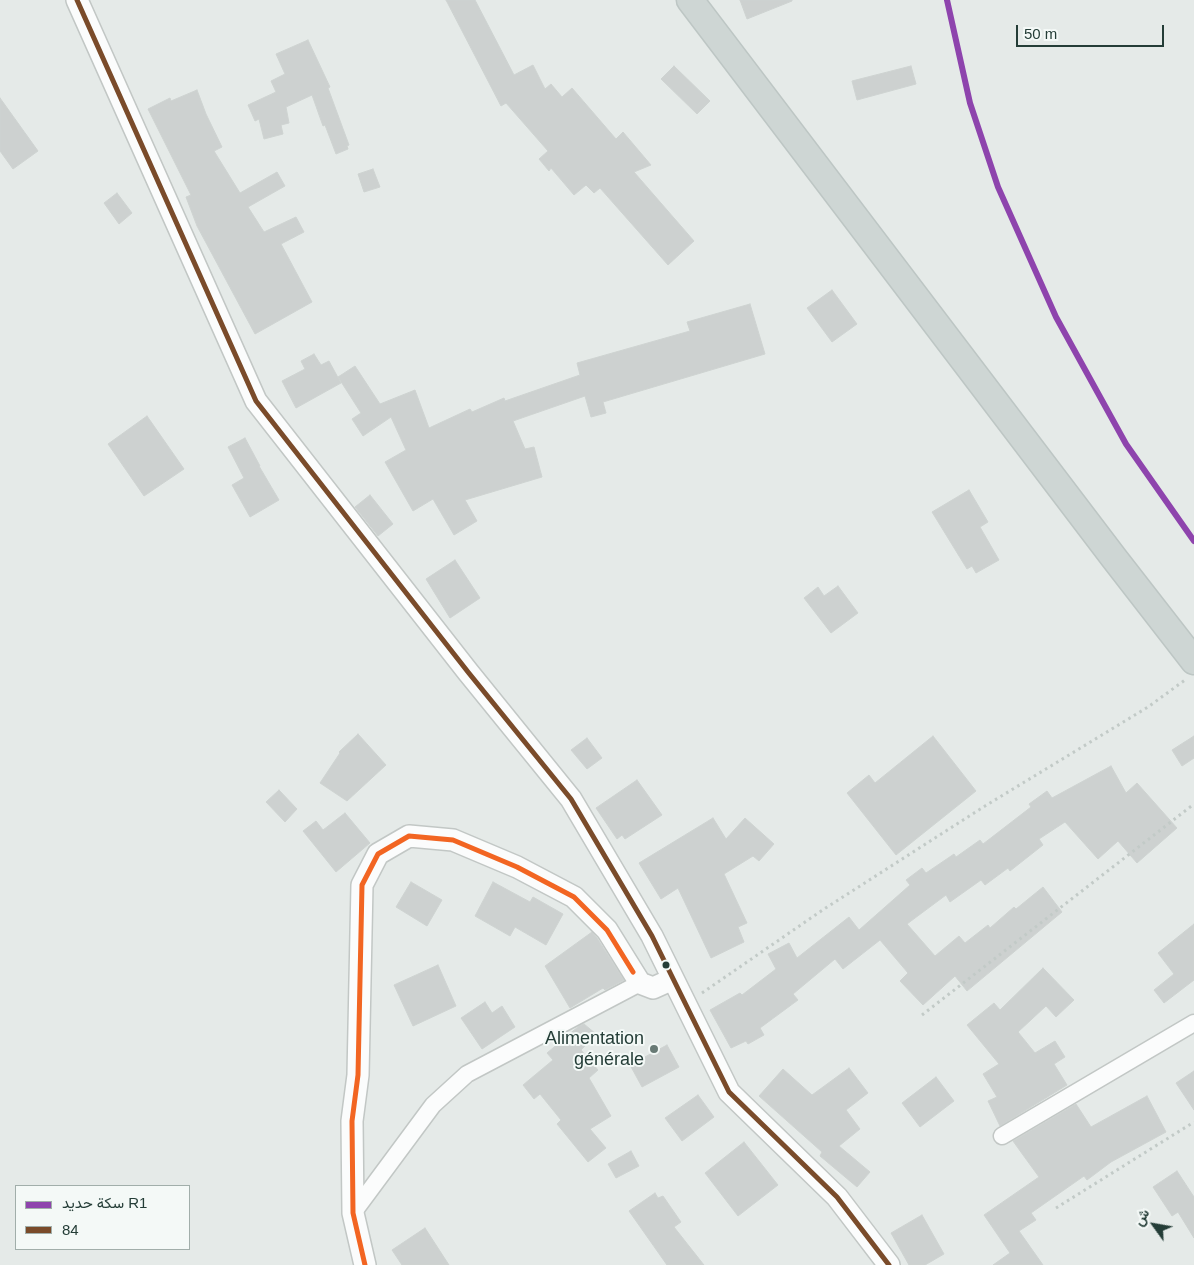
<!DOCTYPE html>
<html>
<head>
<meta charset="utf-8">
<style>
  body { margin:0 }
  #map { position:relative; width:1194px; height:1265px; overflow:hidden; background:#e5eae8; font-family:Arial,Vazirmatn,sans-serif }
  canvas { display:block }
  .legend { position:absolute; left:15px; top:1185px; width:175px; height:65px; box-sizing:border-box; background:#f4f9f7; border:1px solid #a1aeaa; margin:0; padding:6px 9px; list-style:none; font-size:15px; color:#243d37 }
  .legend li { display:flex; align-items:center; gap:10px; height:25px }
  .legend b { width:25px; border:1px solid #a1aeaa }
  .north { position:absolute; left:1129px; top:1200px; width:50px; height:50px; -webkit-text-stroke:4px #f4f9f7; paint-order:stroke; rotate:302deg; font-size:14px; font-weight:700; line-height:20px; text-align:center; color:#243d37 }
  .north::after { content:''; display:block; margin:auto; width:18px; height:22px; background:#243d37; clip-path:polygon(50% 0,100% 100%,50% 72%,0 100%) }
  .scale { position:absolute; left:1016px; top:25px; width:148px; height:22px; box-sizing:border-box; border:2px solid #243d37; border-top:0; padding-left:6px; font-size:15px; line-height:18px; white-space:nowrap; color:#243d37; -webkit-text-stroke:4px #f4f9f7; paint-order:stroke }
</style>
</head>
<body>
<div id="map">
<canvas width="1194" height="1265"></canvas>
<ul class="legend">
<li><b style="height:6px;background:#8e44ad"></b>سكة حديد R1</li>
<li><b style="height:6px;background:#7a4b2a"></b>84</li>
</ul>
<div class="north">ش</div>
<div class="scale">50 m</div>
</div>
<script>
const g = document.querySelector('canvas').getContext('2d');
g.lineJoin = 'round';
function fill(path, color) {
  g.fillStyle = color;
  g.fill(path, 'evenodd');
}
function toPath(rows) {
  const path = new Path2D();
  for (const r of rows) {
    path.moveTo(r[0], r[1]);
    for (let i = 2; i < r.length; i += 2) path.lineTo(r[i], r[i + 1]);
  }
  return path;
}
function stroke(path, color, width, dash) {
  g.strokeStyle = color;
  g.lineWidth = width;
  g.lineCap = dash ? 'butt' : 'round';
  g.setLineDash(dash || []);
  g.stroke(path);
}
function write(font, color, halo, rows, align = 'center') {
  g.font = font + ' Arial,sans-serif';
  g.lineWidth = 4;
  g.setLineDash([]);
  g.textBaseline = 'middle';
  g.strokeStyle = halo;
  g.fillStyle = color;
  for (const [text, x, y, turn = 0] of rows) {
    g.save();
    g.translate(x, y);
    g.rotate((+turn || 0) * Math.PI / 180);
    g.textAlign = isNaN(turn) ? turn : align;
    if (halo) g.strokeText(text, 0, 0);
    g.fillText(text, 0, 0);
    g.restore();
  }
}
const building = toPath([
  [446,0,475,0,514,75,533,65,545,89,551,84,562,97,572,88,616,139,623,132,651,165,634,172,694,241,668,265,600,188,594,193,586,185,574,195,551,168,549,171,539,159,548,151,506,103,501,106,446,0],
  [740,0,792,0,792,1,747,19,740,0],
  [308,40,330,87,328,88,349,145,347,146,348,149,336,154,325,125,323,126,312,95,286,107,289,123,281,125,283,134,264,139,259,119,255,121,248,105,276,92,271,81,285,74,276,54,308,40],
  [674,66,710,101,697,114,661,79,674,66],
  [911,66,916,84,857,100,852,81,911,66],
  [197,90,206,114,222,147,214,151,240,193,277,172,285,186,248,207,264,232,296,217,304,232,281,244,312,302,255,334,197,226,186,197,191,195,148,109,170,98,171,101,197,90],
  [0,98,38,151,13,169,0,151,0,98],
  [373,169,380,187,364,192,358,174,373,169],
  [117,193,132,213,119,224,104,203,117,193],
  [832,290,857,324,832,342,807,308,832,290],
  [750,304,765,354,603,402,606,413,591,417,585,396,513,421,525,449,534,447,542,477,465,500,477,521,454,535,433,499,413,511,385,462,406,450,391,417,363,436,352,419,361,413,338,377,355,366,380,404,415,390,429,428,470,409,472,412,504,398,505,401,580,375,577,363,690,331,687,322,750,304],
  [314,354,321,365,329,361,341,383,296,408,282,381,305,369,301,361,314,354],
  [147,416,184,469,144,496,108,444,147,416],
  [245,438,260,466,259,466,279,500,250,517,232,485,244,478,228,447,245,438],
  [969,490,988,522,980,527,999,560,976,573,972,566,967,569,932,512,969,490],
  [370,495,393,524,378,536,355,507,370,495],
  [455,560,480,598,450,618,426,579,455,560],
  [838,586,858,613,831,633,804,598,818,587,824,596,838,586],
  [358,734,386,765,347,801,320,783,340,753,339,752,358,734],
  [933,736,976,791,896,855,847,793,869,775,875,783,933,736],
  [1194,736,1194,758,1182,766,1172,750,1194,736],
  [587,738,602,758,587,769,571,750,587,738],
  [1111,766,1126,793,1137,783,1177,828,1137,863,1118,841,1098,859,1065,822,1039,839,1043,845,1010,871,1008,868,985,885,981,880,950,902,946,895,907,924,935,956,959,936,965,943,988,925,990,928,1014,907,1016,909,1043,887,1062,912,967,991,955,976,923,1005,900,981,908,973,880,940,843,969,835,959,793,994,798,1000,760,1028,764,1035,748,1044,746,1041,731,1048,710,1010,740,993,742,995,776,969,768,954,789,943,797,958,849,917,859,930,910,885,906,880,922,868,926,873,954,854,956,857,980,840,983,844,1031,807,1029,804,1047,791,1052,798,1111,766],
  [637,780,662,815,625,839,622,835,617,839,596,808,637,780],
  [279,790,297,809,285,822,266,802,279,790],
  [345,813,370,843,336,872,303,831,316,821,323,830,345,813],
  [713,818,726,839,745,818,774,844,759,861,753,856,724,874,747,923,738,927,744,942,711,958,678,888,661,899,639,863,713,818],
  [411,882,442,900,427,926,396,907,411,882],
  [493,882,530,902,533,897,563,914,546,945,515,927,510,936,475,916,493,882],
  [1194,924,1194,980,1164,1003,1154,990,1174,974,1158,953,1194,924],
  [592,932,597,938,624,980,605,990,603,988,570,1008,545,966,592,932],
  [438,965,456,1006,413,1026,394,985,438,965],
  [1043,968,1074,1000,1056,1017,1046,1006,1018,1032,1035,1053,1055,1041,1065,1057,1054,1064,1067,1085,1000,1126,988,1101,997,1097,983,1074,999,1064,967,1025,994,1003,1000,1010,1043,968],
  [485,1002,492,1013,502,1006,515,1027,482,1049,461,1018,485,1002],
  [584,1024,596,1034,581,1050,598,1070,589,1078,611,1116,590,1129,606,1148,588,1162,557,1124,561,1120,540,1094,534,1099,523,1085,553,1060,547,1053,579,1026,584,1024],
  [667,1045,679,1067,642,1087,630,1065,667,1045],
  [849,1068,868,1093,846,1110,860,1129,839,1146,870,1172,857,1187,820,1156,822,1152,759,1096,783,1069,812,1095,849,1068],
  [1194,1071,1194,1110,1176,1083,1194,1071],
  [936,1077,954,1101,920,1127,902,1103,936,1077],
  [698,1095,714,1117,682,1141,665,1118,698,1095],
  [1147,1096,1166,1132,1111,1162,1087,1180,1084,1176,1031,1213,1036,1220,1019,1231,1043,1265,993,1265,1010,1253,984,1215,1039,1177,1023,1155,1013,1141,1076,1104,1091,1127,1147,1096],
  [744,1142,778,1185,738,1216,705,1173,744,1142],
  [631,1151,639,1166,616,1178,608,1164,631,1151],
  [1177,1171,1194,1197,1194,1238,1178,1212,1172,1216,1153,1187,1177,1171],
  [655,1193,658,1198,663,1196,681,1222,674,1227,704,1265,667,1265,629,1211,655,1193],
  [922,1215,944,1254,925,1265,909,1265,891,1233,922,1215],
  [425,1228,449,1265,402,1265,392,1250,425,1228]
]);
const path = toPath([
  [702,993,824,909,985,806,1148,707,1185,680],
  [922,1015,1194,804],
  [1056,1208,1194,1122]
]);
const minor = toPath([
  [1002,1136,1194,1023],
  [353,1213,433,1105,467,1074,640,983]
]);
const tertiary = toPath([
  [77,0,256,401,468,672,571,799,652,936,729,1092,837,1197,889,1265],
  [365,1265,353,1213,352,1121,358,1075,362,885,378,854,409,836,453,840,517,867,574,897,607,930,640,983,653,988,673,979]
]);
const primary = toPath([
  [690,0,1114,558,1194,661]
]);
const bus1 = toPath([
  [77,0,256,401,468,672,571,799,652,936,729,1092,837,1197,889,1265]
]);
const bus2 = toPath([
  [365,1265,353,1213,352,1121,358,1075,362,885,378,854,409,836,453,840,517,867,574,897,607,930,633,972]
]);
const rail1 = toPath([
  [947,0,970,103,998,187,1056,317,1126,444,1194,541]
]);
const markers = [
  [666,965,4.5,"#243d37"],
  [654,1049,5,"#687a75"]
];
const poiNames = [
  ["Alimentation",644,1039],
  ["générale",644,1060]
];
fill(building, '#cdd1d0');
stroke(building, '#ced3d1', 1);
stroke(minor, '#c2c7c5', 19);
stroke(tertiary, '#c2c7c5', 24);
stroke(primary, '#bdc6c4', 29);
stroke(path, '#c2cac7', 3, [2.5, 4]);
stroke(minor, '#fbfcfc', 16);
stroke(tertiary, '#fbfcfc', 21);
stroke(primary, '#ced6d4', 26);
stroke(bus1, '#7a4b2a', 5);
stroke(bus2, '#f26522', 5);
stroke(rail1, '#8e44ad', 6);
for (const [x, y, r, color] of markers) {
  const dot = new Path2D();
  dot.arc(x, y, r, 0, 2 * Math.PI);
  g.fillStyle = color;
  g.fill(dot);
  stroke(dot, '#f4f9f7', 2);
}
write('18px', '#243d37', '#f4f9f7', poiNames, 'right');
</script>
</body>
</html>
